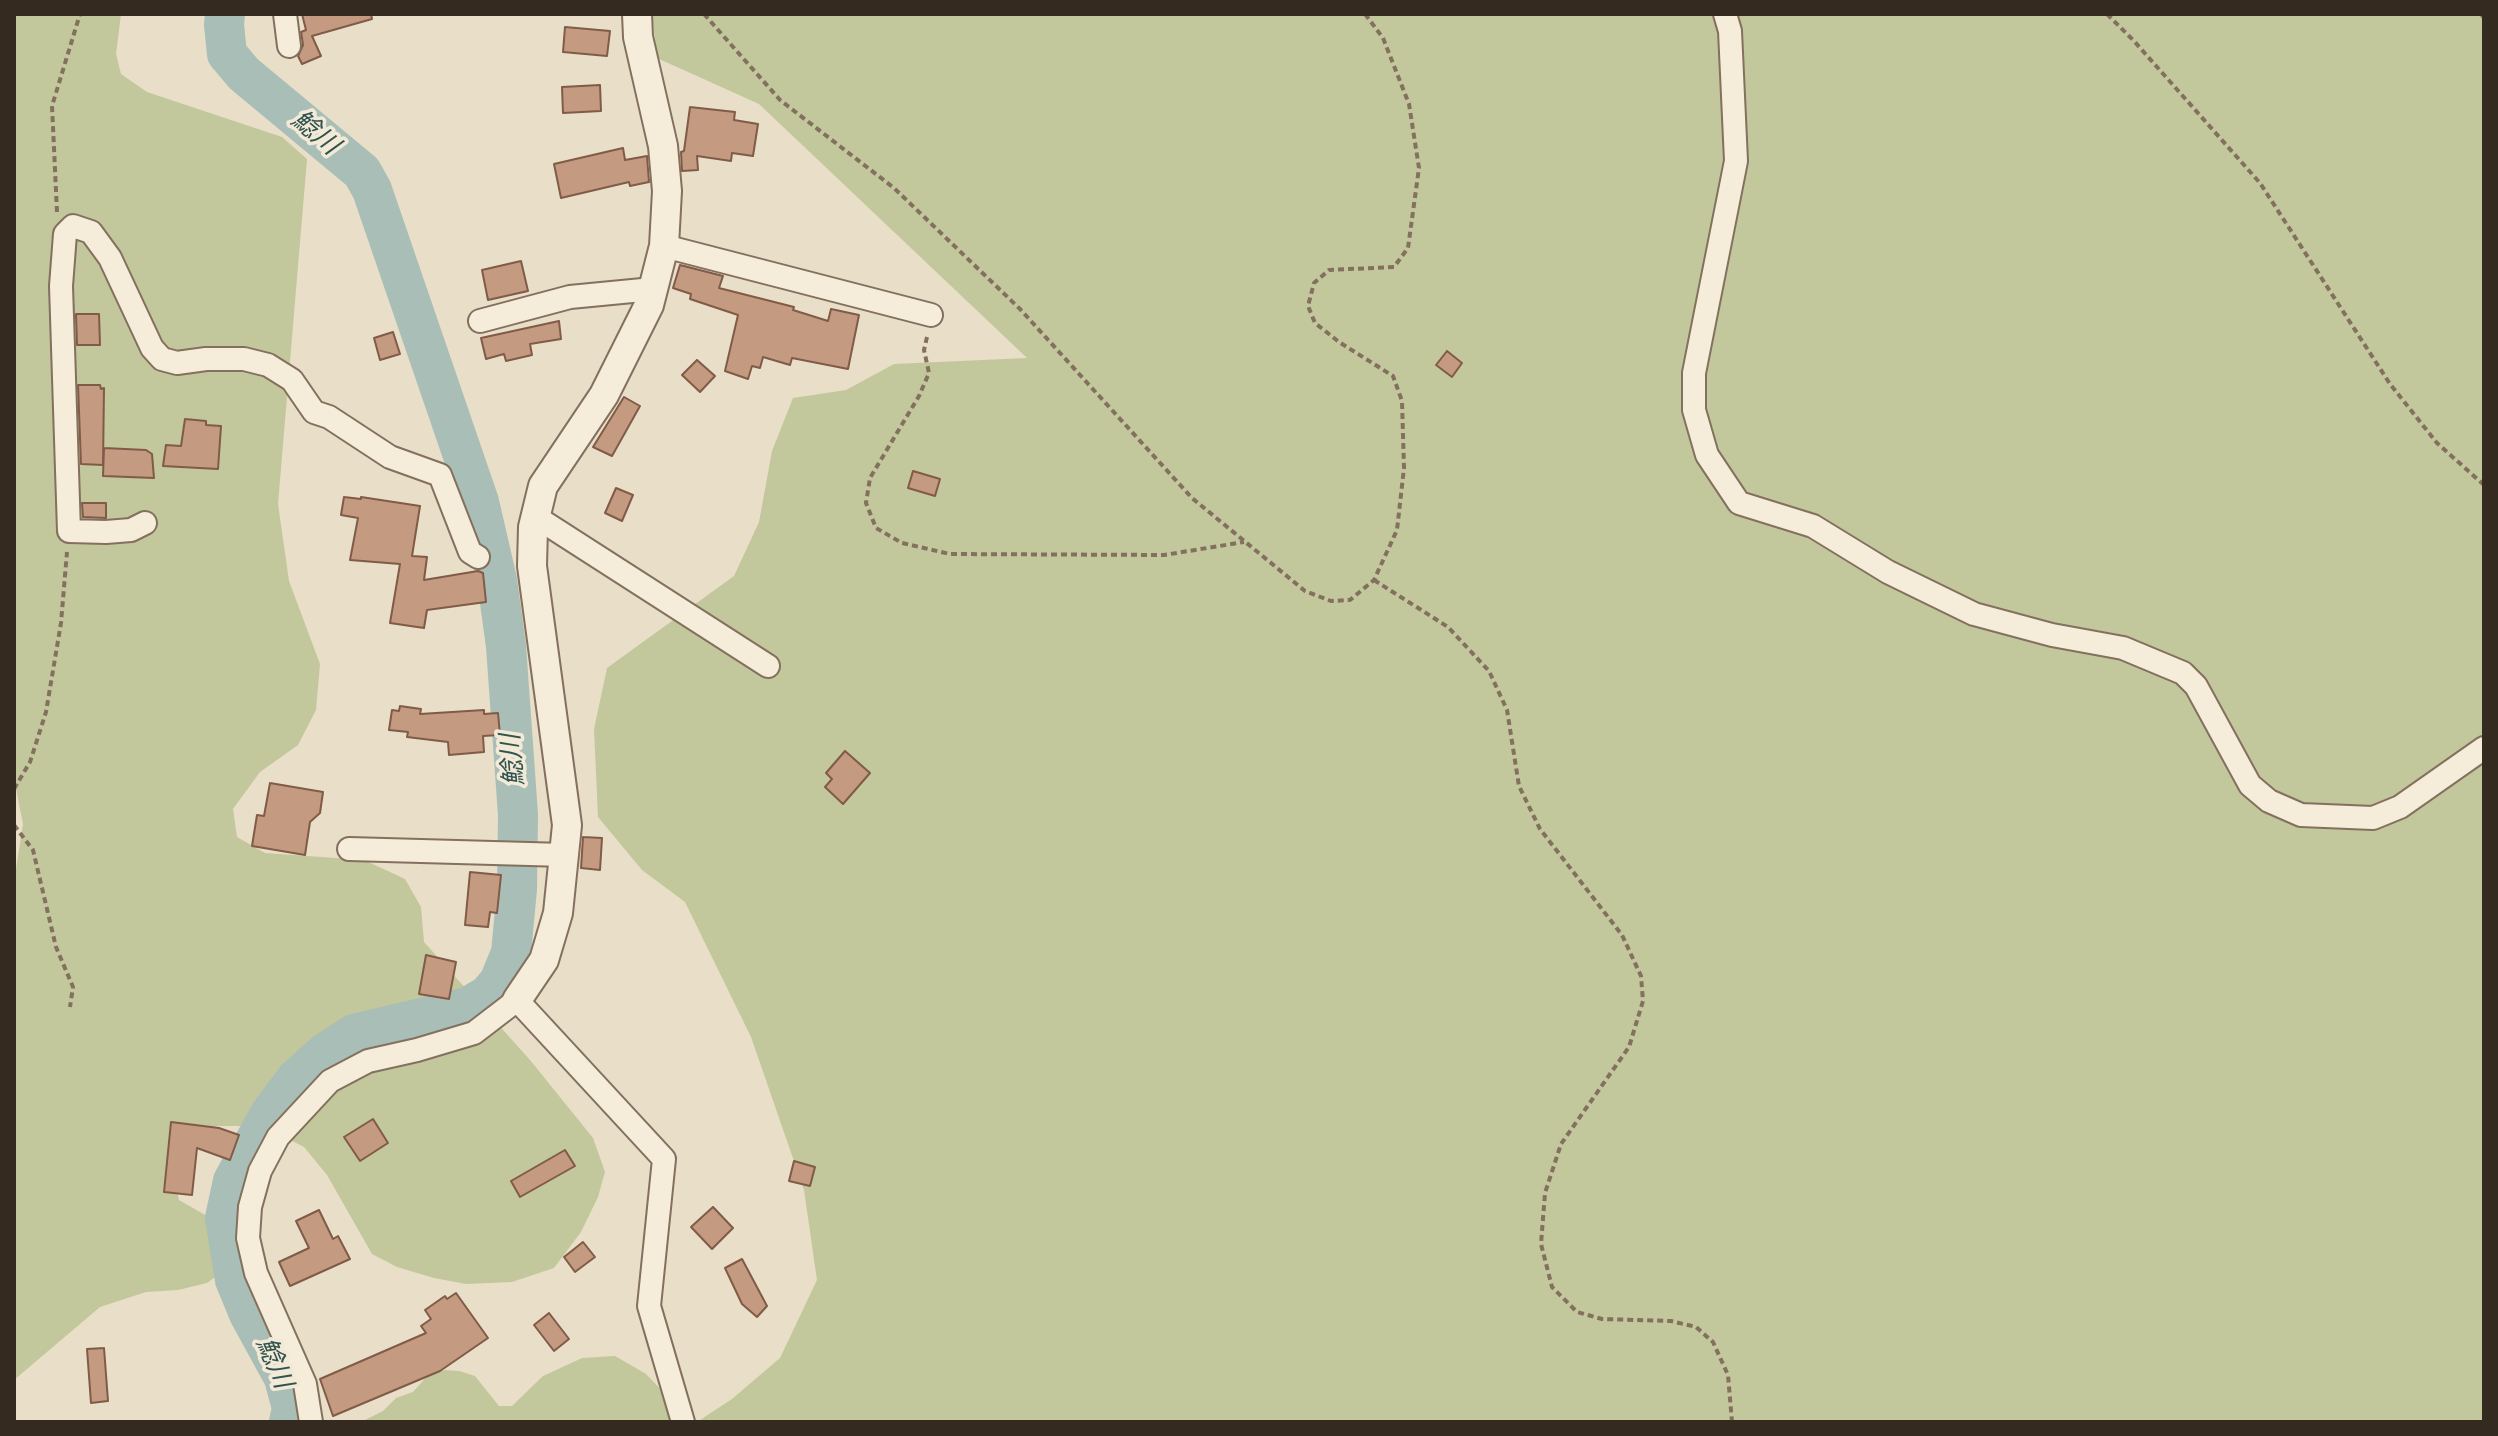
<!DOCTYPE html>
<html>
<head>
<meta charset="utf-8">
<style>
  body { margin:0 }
  #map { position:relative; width:2498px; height:1436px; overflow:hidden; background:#e9dec7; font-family:"Roboto Serif",serif }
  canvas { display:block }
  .frame { position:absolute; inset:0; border:16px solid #352a20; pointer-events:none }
</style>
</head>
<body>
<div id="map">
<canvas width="2498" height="1436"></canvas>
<div class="frame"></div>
</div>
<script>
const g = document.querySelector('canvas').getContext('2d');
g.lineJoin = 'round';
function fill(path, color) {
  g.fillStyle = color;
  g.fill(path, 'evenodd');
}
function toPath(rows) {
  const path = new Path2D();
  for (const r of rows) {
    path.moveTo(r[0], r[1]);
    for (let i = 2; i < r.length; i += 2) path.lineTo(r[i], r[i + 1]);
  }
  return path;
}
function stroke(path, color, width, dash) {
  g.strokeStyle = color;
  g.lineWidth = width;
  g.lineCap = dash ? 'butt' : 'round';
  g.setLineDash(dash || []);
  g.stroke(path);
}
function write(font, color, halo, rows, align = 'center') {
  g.font = font + ' "Roboto Serif","Noto Sans JP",serif';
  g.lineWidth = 7;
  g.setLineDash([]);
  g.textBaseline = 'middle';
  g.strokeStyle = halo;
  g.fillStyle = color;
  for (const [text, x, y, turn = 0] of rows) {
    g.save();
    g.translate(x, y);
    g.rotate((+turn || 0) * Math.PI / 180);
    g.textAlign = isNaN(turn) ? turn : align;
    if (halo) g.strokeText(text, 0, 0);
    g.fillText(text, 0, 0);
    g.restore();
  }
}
const green = toPath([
  [14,14,121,14,116,54,121,74,147,92,282,137,307,159,278,504,289,581,320,664,316,710,298,745,260,772,233,809,237,837,265,853,364,860,405,879,421,907,424,942,530,1060,593,1138,605,1172,598,1197,581,1232,554,1268,512,1282,466,1284,434,1278,397,1267,372,1254,327,1175,304,1147,264,1126,216,1126,184,1137,172,1170,179,1200,226,1227,226,1269,207,1283,178,1290,146,1292,100,1307,14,1380,14,882,23,824,14,779],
  [652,14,2484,14,2484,1422,697,1422,732,1399,780,1358,817,1280,804,1190,751,1037,685,902,642,870,598,817,594,729,607,668,734,576,759,522,772,451,793,398,846,390,894,364,1027,358,759,104,657,58],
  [615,1356,646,1374,692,1422,361,1422,383,1411,396,1398,413,1392,429,1374,445,1370,459,1371,475,1376,499,1406,512,1406,543,1376,582,1358]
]);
const river = toPath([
  [225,14,224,25,227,54,244,74,362,172,372,190,479,502,497,580,506,646,518,815,517,889,511,953,499,982,488,995,468,1007,354,1034,325,1053,296,1079,270,1114,233,1181,225,1218,235,1280,249,1314,284,1378,292,1408,289,1422]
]);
const building = toPath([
  [302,14,371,14,372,19,312,36,321,56,302,64,298,56,303,45,301,32,306,30,302,14],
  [565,27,610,31,607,56,563,52,565,27],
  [600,85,601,111,563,113,562,87,600,85],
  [690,107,735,112,734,120,758,124,753,156,732,153,731,161,697,156,698,170,682,171,681,152,684,151,690,107],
  [623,148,625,160,647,156,649,182,630,186,629,182,561,198,554,164,623,148],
  [521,261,528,291,488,300,482,270,521,261],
  [680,265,723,276,719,288,794,307,793,310,828,321,831,309,859,315,848,369,792,358,790,365,763,357,760,368,752,366,748,379,725,371,738,315,690,299,691,294,673,288,680,265],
  [76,314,99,314,100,345,77,345,76,314],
  [559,321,561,339,530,344,532,355,506,361,504,354,486,359,481,338,559,321],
  [393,332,400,354,380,360,374,338,393,332],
  [1447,351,1462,363,1452,377,1436,365,1447,351],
  [697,360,715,376,700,392,682,375,697,360],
  [78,385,100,385,101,389,104,388,103,465,81,464,78,385],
  [624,397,640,406,612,456,593,447,624,397],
  [185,419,206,421,206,425,221,426,218,469,163,466,166,445,181,446,185,419],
  [104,448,146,450,152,454,154,478,103,476,104,448],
  [913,471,940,479,935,496,908,488,913,471],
  [616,488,633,495,622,521,605,513,616,488],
  [344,497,361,499,361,497,420,506,412,556,427,557,424,580,478,571,483,573,486,602,427,610,424,628,390,623,400,564,350,560,358,518,341,515,344,497],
  [82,503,106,503,106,518,83,517,82,503],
  [400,706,421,709,420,714,484,710,484,714,498,713,500,735,483,736,484,752,449,755,448,742,407,737,408,732,389,730,392,710,399,711,400,706],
  [845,751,870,773,843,804,825,787,832,779,826,773,845,751],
  [270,783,323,792,320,813,310,822,305,855,252,846,257,815,264,816,270,783],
  [583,837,602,838,600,870,581,868,583,837],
  [470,872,501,875,497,913,490,912,488,927,465,925,470,872],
  [426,955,456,962,449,999,419,994,426,955],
  [373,1119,388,1143,360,1161,344,1137,373,1119],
  [171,1122,219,1128,239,1135,230,1160,197,1148,192,1195,164,1192,171,1122],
  [565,1150,575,1166,520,1197,511,1181,565,1150],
  [794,1161,815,1167,810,1186,789,1181,794,1161],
  [713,1207,733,1228,712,1249,691,1227,713,1207],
  [319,1210,333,1239,338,1236,350,1259,290,1286,279,1262,309,1248,296,1221,319,1210],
  [583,1242,595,1257,575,1272,564,1257,583,1242],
  [742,1259,767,1306,757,1317,742,1304,725,1268,742,1259],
  [456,1293,488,1338,440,1371,333,1416,320,1379,426,1333,421,1326,431,1319,425,1310,445,1296,447,1299,456,1293],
  [549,1313,569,1339,554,1351,534,1325,549,1313],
  [104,1348,108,1401,91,1403,87,1349,104,1348]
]);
const path = toPath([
  [704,14,780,100,894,188,1020,309,1192,498,1305,591,1331,601,1350,600,1374,580,1397,530,1404,468,1402,401,1393,376,1339,342,1315,323,1308,306,1314,283,1329,270,1394,267,1408,248,1419,168,1409,104,1383,38,1365,14],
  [2107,14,2134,41,2260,183,2390,384,2437,443,2484,485],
  [2481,14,2484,18],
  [57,212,52,106,80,14],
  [927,337,924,350,929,373,919,396,870,478,866,503,876,528,902,543,950,554,1164,555,1244,542],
  [1374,580,1448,627,1489,671,1507,710,1519,786,1540,829,1622,935,1641,976,1643,1001,1629,1047,1561,1144,1545,1193,1541,1244,1552,1287,1577,1312,1602,1319,1671,1321,1696,1327,1713,1342,1728,1375,1732,1422],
  [14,789,30,762,46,712,61,623,67,552],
  [14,825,33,850,56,947,73,987,70,1007]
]);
const minor = toPath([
  [285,14,289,46],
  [1725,14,1730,31,1736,161,1694,373,1694,410,1707,455,1739,503,1813,526,1888,572,1974,614,2052,635,2123,648,2183,673,2196,686,2250,785,2269,801,2301,815,2373,818,2400,807,2484,748],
  [664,246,931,315],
  [480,321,570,297,653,289],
  [536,517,768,666],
  [145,523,131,530,106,532,69,531,61,286,65,234,73,226,91,232,110,258,152,348,162,359,177,363,206,359,244,359,268,365,292,380,314,412,329,417,390,457,440,475,470,552,478,557],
  [349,849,565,855],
  [311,1422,305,1384,256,1273,248,1238,250,1207,260,1171,278,1137,330,1081,368,1061,417,1050,474,1033,517,1000,664,1159,649,1306,683,1422]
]);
const tertiary = toPath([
  [517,1000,544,960,558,913,567,825,532,566,533,527,543,486,604,395,649,305,664,246,667,191,663,146,638,37,637,14]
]);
const waterNames = [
  ["鯰川",315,133,40],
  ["鯰川",513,760,-95],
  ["鯰川",274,1363,67]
];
fill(green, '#c3c79c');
stroke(river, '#a8beb6', 40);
fill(building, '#c49a81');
stroke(building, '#805b47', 2);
stroke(minor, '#83705e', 26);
stroke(tertiary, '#83705e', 32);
stroke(path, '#83705e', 4, [6, 4]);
stroke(minor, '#f5ecd9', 22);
stroke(tertiary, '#f5ecd9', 28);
write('italic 26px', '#315350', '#f2e9d6', waterNames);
</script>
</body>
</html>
